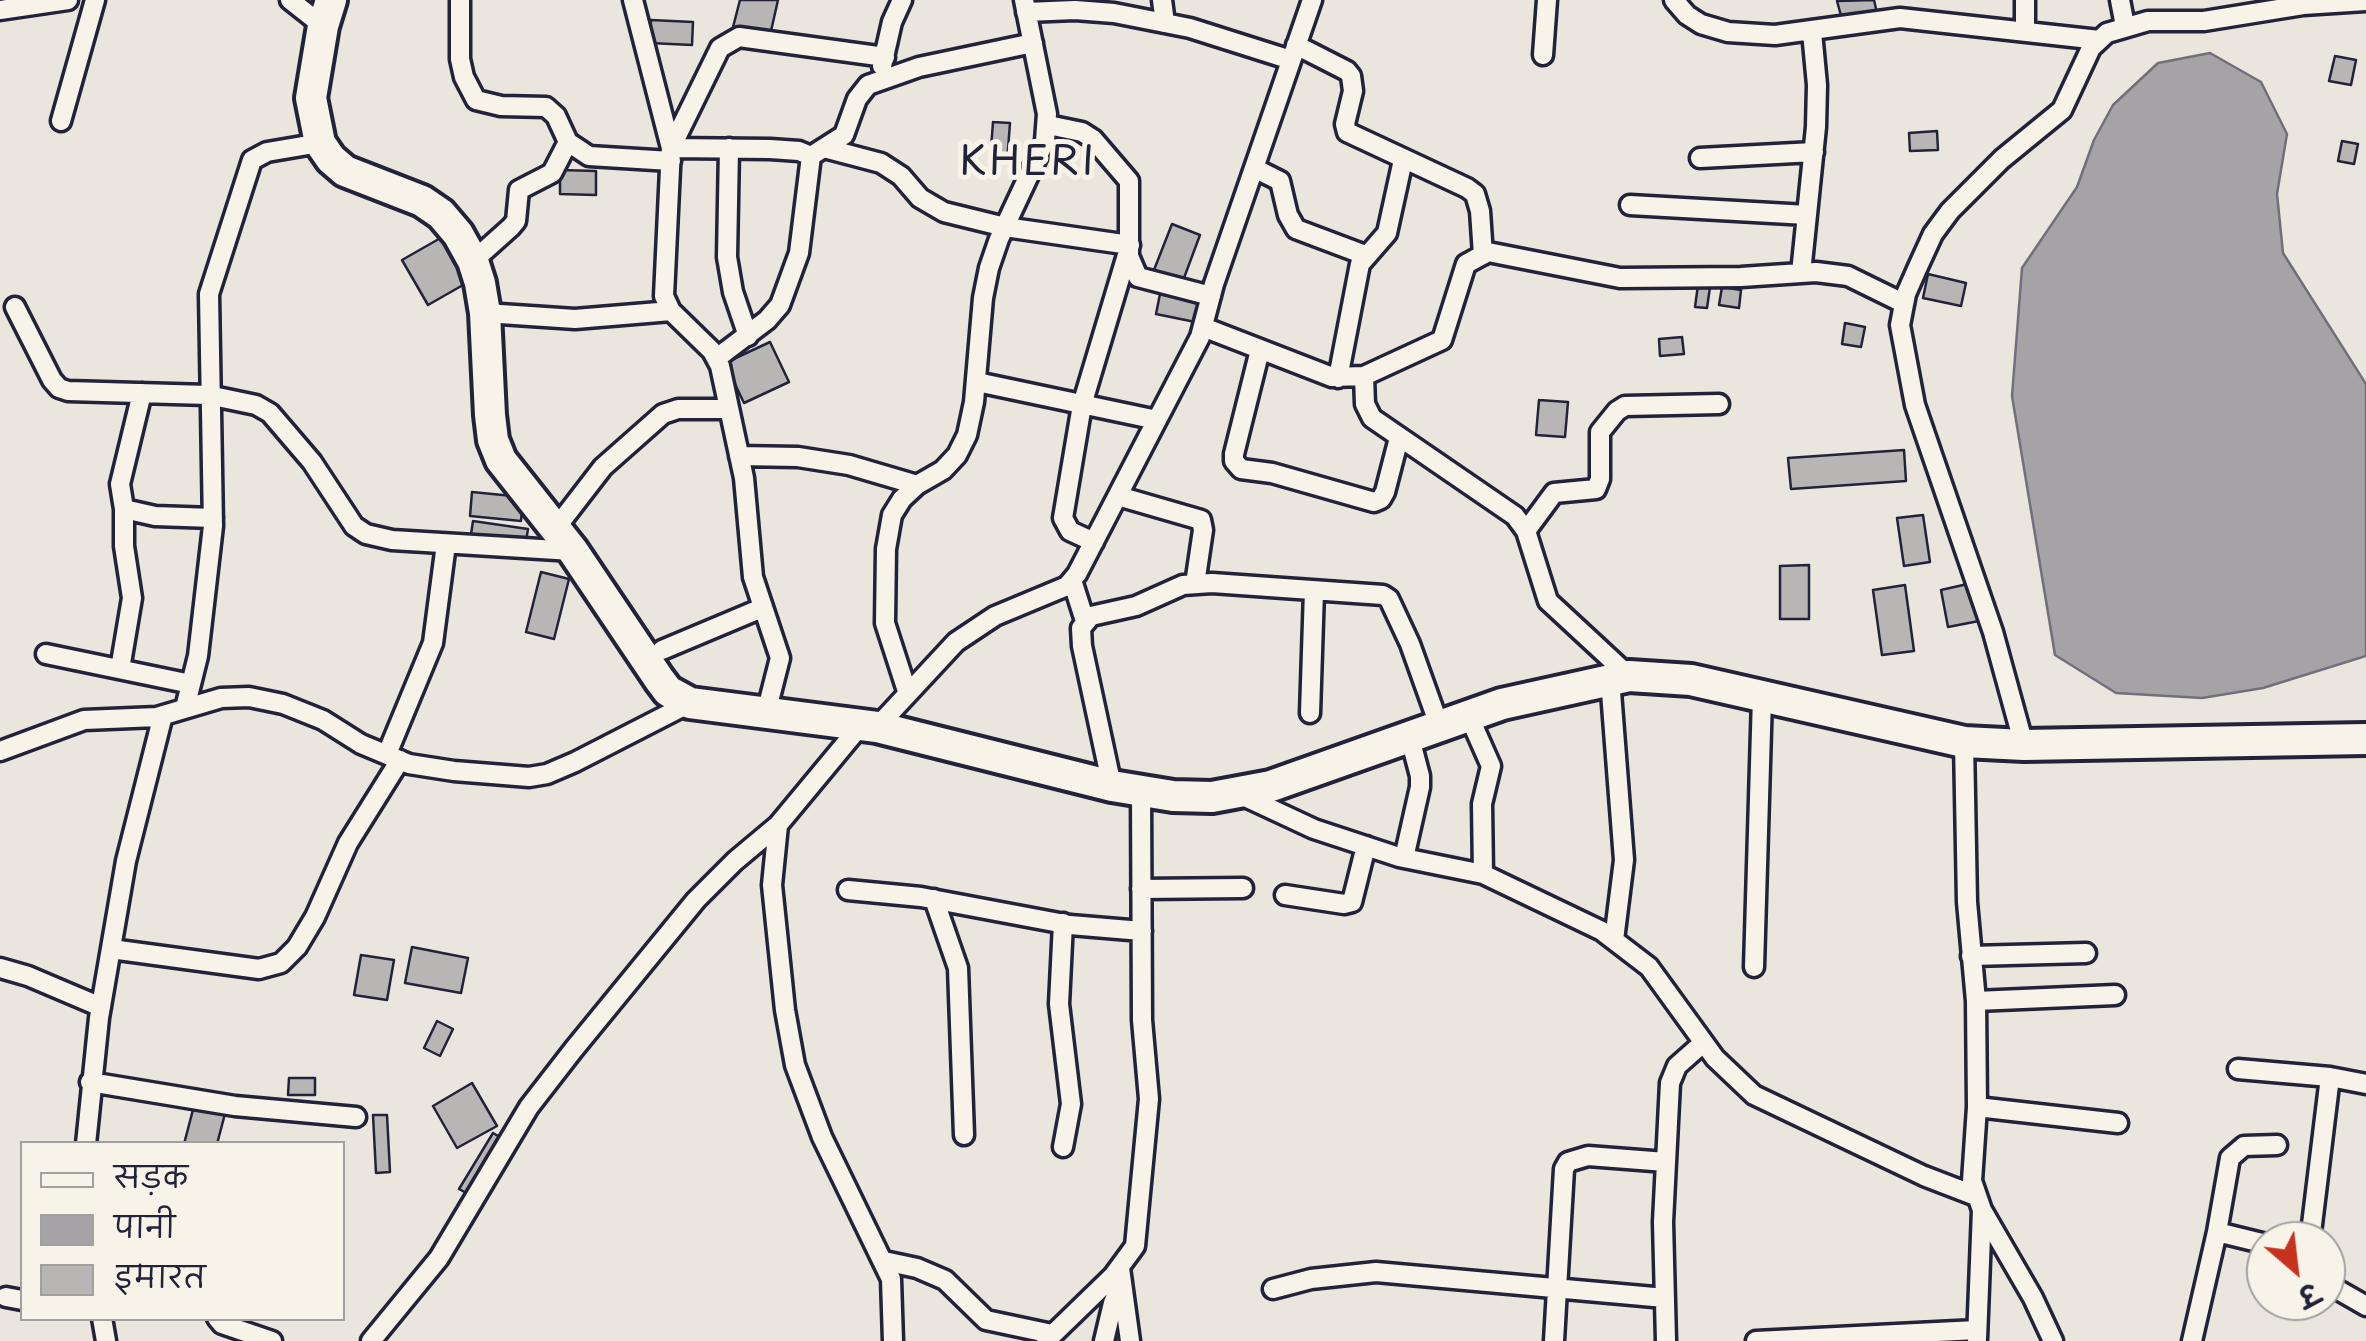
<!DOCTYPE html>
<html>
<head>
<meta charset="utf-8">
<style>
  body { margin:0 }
  #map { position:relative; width:2366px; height:1341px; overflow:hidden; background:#eae6de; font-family:"Playpen Sans","Playpen Sans Deva",sans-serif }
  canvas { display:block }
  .legend { position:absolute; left:20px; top:1141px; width:325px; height:180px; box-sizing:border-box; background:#f7f3e8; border:2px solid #a29fa3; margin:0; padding:12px 18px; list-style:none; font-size:30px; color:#22223b }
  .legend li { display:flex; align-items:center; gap:20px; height:50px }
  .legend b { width:50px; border:2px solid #a29fa3 }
  .north { position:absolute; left:2246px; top:1221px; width:100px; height:100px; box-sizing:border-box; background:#f7f3e8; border:2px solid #a29fa3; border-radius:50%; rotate:152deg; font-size:28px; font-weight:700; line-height:40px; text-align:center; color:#22223b }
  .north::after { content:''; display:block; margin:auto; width:35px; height:45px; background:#c8321e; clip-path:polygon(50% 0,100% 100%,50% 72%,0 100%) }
</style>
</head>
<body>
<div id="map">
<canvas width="2366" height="1341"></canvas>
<ul class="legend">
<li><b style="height:12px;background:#f7f3e8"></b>सड़क</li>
<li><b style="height:28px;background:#a6a3a6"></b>पानी</li>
<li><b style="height:28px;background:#b8b6b5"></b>इमारत</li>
</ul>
<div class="north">उ</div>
</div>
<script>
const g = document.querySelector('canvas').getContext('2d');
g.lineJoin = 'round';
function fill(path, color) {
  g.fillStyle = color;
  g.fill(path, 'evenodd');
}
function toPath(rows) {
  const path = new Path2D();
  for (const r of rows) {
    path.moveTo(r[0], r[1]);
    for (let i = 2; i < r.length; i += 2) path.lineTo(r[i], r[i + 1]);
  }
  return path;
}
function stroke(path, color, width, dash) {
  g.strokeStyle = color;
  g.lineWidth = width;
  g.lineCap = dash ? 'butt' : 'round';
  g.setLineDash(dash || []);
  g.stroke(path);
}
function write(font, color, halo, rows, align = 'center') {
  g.font = font + ' "Playpen Sans",sans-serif';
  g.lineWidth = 10;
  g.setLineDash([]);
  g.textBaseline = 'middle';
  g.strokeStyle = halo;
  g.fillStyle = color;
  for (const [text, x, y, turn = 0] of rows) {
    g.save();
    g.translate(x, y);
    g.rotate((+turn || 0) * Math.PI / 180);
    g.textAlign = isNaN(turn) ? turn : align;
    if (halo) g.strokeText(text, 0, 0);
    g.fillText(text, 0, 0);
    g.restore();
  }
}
const water = toPath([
  [2210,53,2261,82,2287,134,2277,194,2283,253,2366,384,2366,656,2263,688,2202,698,2116,693,2055,655,2012,396,2022,268,2077,187,2094,140,2113,105,2158,63,2210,53]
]);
const building = toPath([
  [740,0,778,0,769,40,732,31,740,0],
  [1874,0,1877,13,1843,23,1837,1,1874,0],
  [651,20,693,22,692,45,650,43,651,20],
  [2335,56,2356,60,2351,85,2329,81,2335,56],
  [993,122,1010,123,1007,163,990,162,993,122],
  [1937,131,1938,150,1910,151,1909,133,1937,131],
  [2342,141,2358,144,2354,164,2338,161,2342,141],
  [560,170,596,171,596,195,560,194,560,170],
  [1172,224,1200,235,1181,286,1152,275,1172,224],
  [444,236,470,281,428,305,402,260,444,236],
  [1928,274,1966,283,1961,306,1923,298,1928,274],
  [1698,285,1710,287,1707,308,1695,307,1698,285],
  [1722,287,1741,290,1739,308,1719,305,1722,287],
  [1160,294,1204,304,1200,323,1156,314,1160,294],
  [1845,323,1865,327,1861,347,1842,344,1845,323],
  [1682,337,1684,354,1660,356,1659,339,1682,337],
  [770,342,789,382,744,403,725,363,770,342],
  [1539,400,1568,402,1565,437,1536,435,1539,400],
  [1904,450,1906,481,1791,489,1788,458,1904,450],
  [472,492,523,497,521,521,470,516,472,492],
  [1923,515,1930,562,1904,566,1897,518,1923,515],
  [473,521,528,529,525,548,470,541,473,521],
  [1809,565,1809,619,1780,619,1780,566,1809,565],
  [541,572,569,579,554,639,526,632,541,572],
  [1972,583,1979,621,1948,627,1941,590,1972,583],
  [1905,585,1914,651,1882,655,1873,590,1905,585],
  [412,947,468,958,461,993,405,983,412,947],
  [361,955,394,960,387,1000,354,995,361,955],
  [437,1021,453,1029,440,1056,424,1048,437,1021],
  [289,1078,315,1078,315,1095,288,1095,289,1078],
  [472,1083,497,1126,457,1148,433,1106,472,1083],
  [195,1102,226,1110,217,1144,184,1144,195,1102],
  [373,1115,387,1115,390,1172,376,1173,373,1115],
  [493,1133,505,1140,472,1196,459,1189,493,1133]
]);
const minor = toPath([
  [290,0,323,26],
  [460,0,460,59,464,77,476,100,501,106,546,107,556,116,568,142,589,156,671,161],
  [633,0,671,148,664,296,671,311,712,351,720,366,744,478,753,577,780,658,766,713],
  [1162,0,1165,23],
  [1674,0,1687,15,1701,24,1728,32,1775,35,1900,18,2099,40],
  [2025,0,2025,30],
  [2120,0,2125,26],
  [0,10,68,0],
  [1026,12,1075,10,1114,13,1190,28,1291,60],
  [1296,45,1347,71,1351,76,1353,91,1345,124,1347,132,1467,188,1475,194,1480,211,1483,255],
  [1543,55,1547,0],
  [882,66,892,22,902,0],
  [61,121,95,0],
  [1048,125,1082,132,1093,139,1129,181,1129,256,1138,277,1211,296],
  [729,148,727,257,733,292,748,336],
  [824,148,881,163,901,176,920,198,944,212,1005,227,1130,245,1082,405,1063,518,1070,531,1094,542],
  [811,156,799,151,770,149,671,148,720,48,739,37,885,57],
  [1700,158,1814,152],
  [1254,168,1280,181,1288,215,1296,229,1365,255],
  [1630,205,1807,215],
  [473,261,511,227,516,221,519,190,552,173,568,142],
  [1801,273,1816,127,1817,85,1812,32],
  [15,307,52,380,59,388,68,391,208,395,256,405,270,413,312,462,354,526,366,534,392,540,573,551],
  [485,313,575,319,671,311],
  [1203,327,1332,377,1364,376,1442,340,1466,264,1488,252,1620,278,1741,277,1816,272,1848,276,1903,303],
  [1260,350,1234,454,1234,461,1241,469,1272,473,1374,502,1381,499,1385,492,1399,438],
  [717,358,767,320,780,305,799,253,811,156,844,135,857,99,868,85,919,67,1033,43],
  [1364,376,1365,404,1372,418,1515,516,1526,531,1548,601,1629,676],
  [1338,378,1360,264,1387,233,1403,160],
  [977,382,1157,420],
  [142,393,120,484,124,509,155,516,213,518],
  [739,456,798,457,849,465,917,485],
  [1118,496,1201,520,1203,530,1195,584],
  [556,528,603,467,663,414,678,409,729,409],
  [1526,531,1554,493,1596,489,1600,479,1600,432,1617,411,1625,406,1719,404],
  [1072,580,1085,621],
  [662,650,762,608],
  [46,654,191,684],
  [120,669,132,598,124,546,124,509],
  [1610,679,1624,860,1614,940],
  [907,691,885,623,886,549,892,515,902,499,917,485,943,470,957,455,967,435,974,402,983,298,989,268,999,239,1045,141,1047,114,1024,0],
  [185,708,198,656,213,526,209,294,252,160,267,152,320,143],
  [1310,713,1314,591],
  [1468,714,1491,766,1482,804,1483,874],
  [861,725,778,825,772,885,785,1010,795,1065,822,1137,891,1279,893,1341],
  [877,727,956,642,995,616,1067,586,1077,574,1200,337,1214,284,1312,0],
  [1964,742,1967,902,1976,1001,1977,1107,1972,1181,1982,1210,2033,1298,2053,1341],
  [2024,745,1993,632,1915,405,1900,325,1906,294,1917,269,1933,234,1950,211,2002,159,2062,110,2091,48,2107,33,2148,21,2204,21,2303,5,2366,1],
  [0,751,84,720,157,717,221,698,249,697,283,704,323,720,361,744,409,764,454,771,529,777,547,774,575,762,690,703],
  [387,754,433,643,446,544],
  [1112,786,1082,646,1081,628,1091,616,1136,606,1183,585,1212,583,1383,595,1389,599,1410,644,1439,725],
  [1239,794,1314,829,1399,857,1483,874,1602,931,1649,967,1715,1058,1754,1095,1924,1176,1976,1196],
  [1404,858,1420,787,1420,776,1410,738],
  [1141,889,1243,888],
  [848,890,921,897,1070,925,1142,931],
  [1285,895,1344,904,1352,902,1366,846],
  [934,899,958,968,964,1135],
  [111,949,259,969,281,963,297,947,315,917,348,843,400,760],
  [1971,956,2086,953],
  [1754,967,1762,697],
  [0,968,28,976,101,1007],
  [1976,1001,2115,995],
  [2238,1069,2330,1077,2366,1084],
  [90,1082,235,1106,356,1117],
  [1977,1107,2118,1123],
  [86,1144,99,1018,126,861,163,715],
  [1063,1147,1071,1104,1059,1004,1063,923],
  [2217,1232,2266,1244],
  [2310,1241,2330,1077],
  [884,1261,917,1268,945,1280,986,1320,1052,1334],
  [1120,1268,1130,1341],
  [2326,1283,2366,1306],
  [1273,1289,1311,1279,1376,1272,1665,1298],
  [6,1297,22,1300],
  [102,1318,106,1341],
  [217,1318,222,1324,272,1341],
  [1977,1339,1982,1210],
  [371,1341,439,1258,529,1107,574,1049,696,900,735,861,778,825],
  [1046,1341,1113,1276,1135,1246,1149,1099,1142,1020,1141,791],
  [1104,1341,1113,1303,1122,1282],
  [1554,1341,1564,1169,1568,1162,1588,1156,1666,1162],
  [1666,1341,1663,1222,1670,1083,1677,1066,1703,1043],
  [1756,1341,1977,1330],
  [2192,1341,2217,1232,2230,1158,2244,1146,2277,1145]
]);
const trunk = toPath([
  [331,0,323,26,311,98,320,143,331,159,345,171,422,201,441,214,458,234,473,261,480,283,485,313,490,415,493,440,501,460,573,551,659,679,668,691,690,703,877,727,1112,786,1173,796,1212,797,1271,786,1502,704,1629,676,1691,680,1964,742,2024,745,2366,739]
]);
const quarterNames = [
  ["KHERI",1028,164]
];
fill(water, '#a6a3a6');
stroke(water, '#716f7b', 2.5);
fill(building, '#b8b6b5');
stroke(building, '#22223b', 2.5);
stroke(minor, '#22223b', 25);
stroke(trunk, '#22223b', 38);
stroke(minor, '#f7f3e8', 18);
stroke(trunk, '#f7f3e8', 30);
g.letterSpacing = '2.5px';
write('40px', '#22223b', '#f7f3e8', quarterNames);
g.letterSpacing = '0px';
</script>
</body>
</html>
